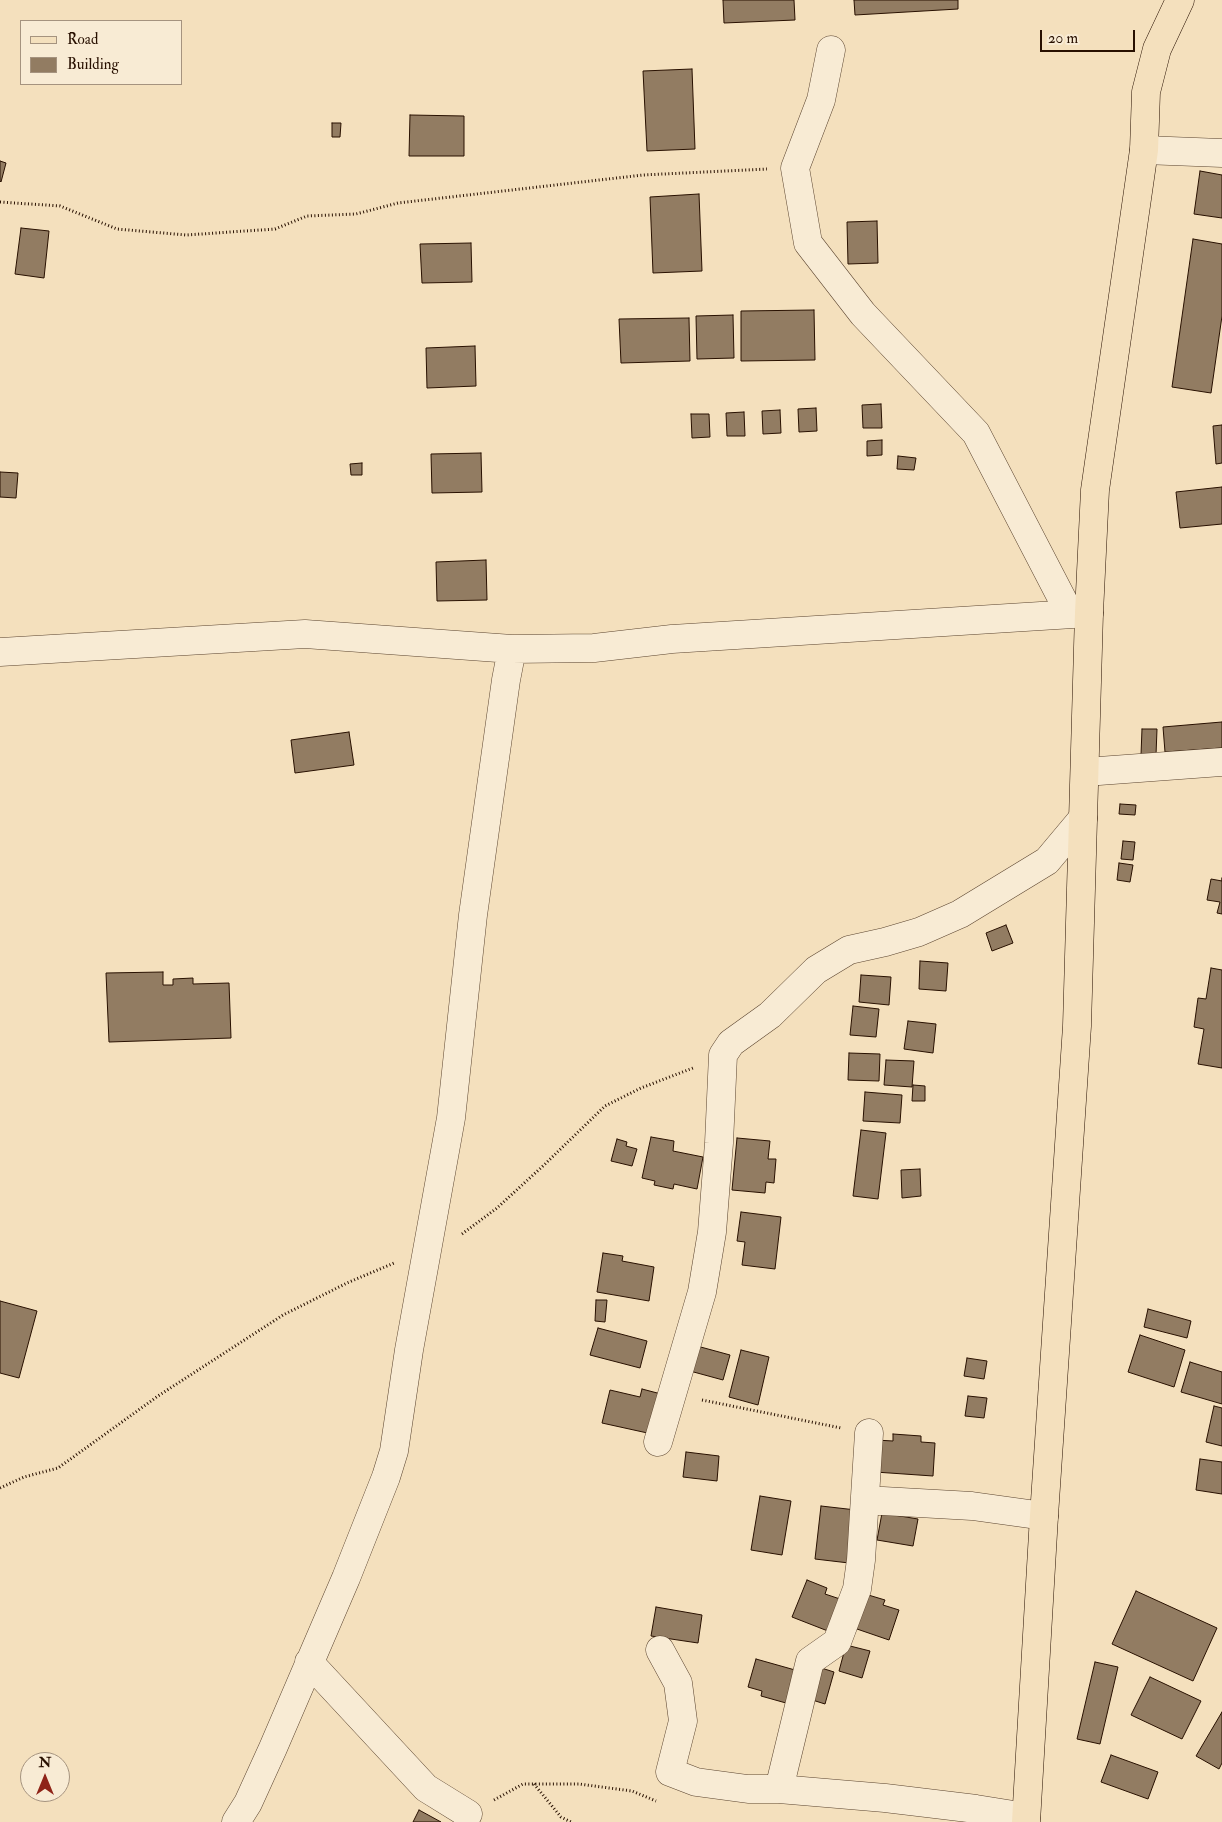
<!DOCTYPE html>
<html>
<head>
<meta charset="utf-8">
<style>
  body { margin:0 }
  #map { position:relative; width:1222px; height:1822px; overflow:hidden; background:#f4e0bd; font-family:"IM FELL Double Pica",serif }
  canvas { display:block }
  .legend { position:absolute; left:20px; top:20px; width:162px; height:65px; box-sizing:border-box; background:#f8ebd4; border:1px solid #a5937f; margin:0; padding:6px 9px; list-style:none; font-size:15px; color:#281000 }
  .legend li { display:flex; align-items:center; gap:10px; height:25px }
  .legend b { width:25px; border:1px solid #a5937f }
  .north { position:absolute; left:20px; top:1752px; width:50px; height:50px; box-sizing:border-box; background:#f8ebd4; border:1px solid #a5937f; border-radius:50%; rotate:0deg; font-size:14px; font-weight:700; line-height:20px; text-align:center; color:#281000 }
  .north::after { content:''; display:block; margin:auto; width:18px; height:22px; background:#8f2418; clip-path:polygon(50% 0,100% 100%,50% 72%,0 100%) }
  .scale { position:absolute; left:1040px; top:30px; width:95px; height:22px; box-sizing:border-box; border:2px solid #281000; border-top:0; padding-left:6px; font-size:15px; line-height:18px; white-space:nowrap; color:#281000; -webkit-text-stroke:4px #f8ebd4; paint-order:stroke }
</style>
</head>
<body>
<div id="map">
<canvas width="1222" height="1822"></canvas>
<ul class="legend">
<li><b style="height:6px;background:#f4e0bd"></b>Road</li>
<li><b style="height:14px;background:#927c62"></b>Building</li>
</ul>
<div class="north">N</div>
<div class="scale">20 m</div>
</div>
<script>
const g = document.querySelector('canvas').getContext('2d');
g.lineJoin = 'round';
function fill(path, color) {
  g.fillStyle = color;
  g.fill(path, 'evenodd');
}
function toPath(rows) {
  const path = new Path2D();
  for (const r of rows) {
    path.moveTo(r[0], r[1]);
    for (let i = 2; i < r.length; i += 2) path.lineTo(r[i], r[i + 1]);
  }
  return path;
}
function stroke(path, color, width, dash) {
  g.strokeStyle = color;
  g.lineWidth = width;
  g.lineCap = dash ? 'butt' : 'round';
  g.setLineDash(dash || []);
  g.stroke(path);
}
const building = toPath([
  [723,0,794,0,795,20,724,23,723,0],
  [854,0,958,0,958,9,855,15,854,0],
  [692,69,695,149,647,151,643,71,692,69],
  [410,115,464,116,464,156,409,156,410,115],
  [332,123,341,123,340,137,332,137,332,123],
  [0,161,6,163,1,182,0,181,0,161],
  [1200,171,1222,175,1222,218,1194,214,1200,171],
  [699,194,702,271,653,273,650,197,699,194],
  [877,221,878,263,848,264,847,222,877,221],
  [21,228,49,231,44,278,15,274,21,228],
  [1193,239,1222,244,1222,316,1211,393,1172,387,1193,239],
  [471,243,472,282,422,283,420,244,471,243],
  [814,310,815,360,741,361,741,311,814,310],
  [733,315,734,358,697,359,696,316,733,315],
  [689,318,690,361,621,363,619,319,689,318],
  [475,346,476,386,427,388,426,348,475,346],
  [881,404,882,428,863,428,862,405,881,404],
  [816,408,817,431,799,432,798,409,816,408],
  [780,410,781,433,763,434,762,411,780,410],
  [744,412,745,436,727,436,726,413,744,412],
  [691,414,709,414,710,437,692,438,691,414],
  [1222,425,1222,463,1216,464,1213,426,1222,425],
  [882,440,882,455,867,456,867,441,882,440],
  [481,453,482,492,432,493,431,454,481,453],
  [898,456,916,458,914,470,897,469,898,456],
  [362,463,362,475,351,475,350,464,362,463],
  [0,472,18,473,16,498,0,497,0,472],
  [1222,487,1222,524,1180,528,1176,492,1222,487],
  [486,560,487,600,437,601,436,562,486,560],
  [1222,722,1222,748,1165,752,1163,727,1222,722],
  [1142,729,1157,729,1156,755,1141,755,1142,729],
  [349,732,354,765,295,773,291,740,349,732],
  [1120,804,1136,805,1135,815,1119,814,1120,804],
  [1123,841,1135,842,1133,860,1121,859,1123,841],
  [1119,863,1133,865,1130,882,1117,880,1119,863],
  [1222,878,1222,914,1217,913,1220,902,1207,900,1211,879,1222,881,1222,878],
  [1006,925,1013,943,992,951,986,933,1006,925],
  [920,961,948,963,946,991,919,989,920,961],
  [1211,968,1222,970,1222,1068,1198,1064,1204,1029,1194,1027,1198,998,1206,999,1211,968],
  [163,972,163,985,173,985,173,979,193,978,193,984,229,983,231,1038,109,1042,106,973,163,972],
  [861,975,891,977,889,1005,859,1002,861,975],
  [853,1006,879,1009,876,1037,850,1035,853,1006],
  [908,1021,936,1024,933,1053,904,1049,908,1021],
  [849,1053,880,1054,879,1081,848,1080,849,1053],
  [886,1060,914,1061,912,1087,884,1085,886,1060],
  [913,1085,925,1086,925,1101,912,1101,913,1085],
  [865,1092,902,1095,900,1123,863,1121,865,1092],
  [861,1130,886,1133,878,1199,853,1196,861,1130],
  [651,1137,674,1141,673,1151,703,1157,697,1189,674,1184,673,1189,654,1185,655,1181,642,1178,651,1137],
  [737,1138,770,1141,768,1159,776,1159,774,1183,766,1182,765,1193,732,1190,737,1138],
  [617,1139,627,1142,626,1146,637,1149,632,1166,611,1161,617,1139],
  [920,1169,921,1196,902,1198,901,1170,920,1169],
  [741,1212,781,1217,775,1269,742,1265,745,1242,737,1241,741,1212],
  [603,1253,623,1256,622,1261,654,1267,649,1301,597,1292,603,1253],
  [596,1300,607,1300,605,1322,595,1321,596,1300],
  [0,1301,37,1311,19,1378,0,1373,0,1301],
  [1148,1309,1191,1321,1187,1338,1144,1327,1148,1309],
  [598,1328,647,1341,640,1368,590,1355,598,1328],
  [1140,1335,1185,1350,1174,1387,1128,1372,1140,1335],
  [697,1346,730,1355,723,1380,690,1371,697,1346],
  [741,1350,769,1357,758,1405,729,1397,741,1350],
  [967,1358,987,1361,984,1379,964,1376,967,1358],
  [1190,1362,1222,1372,1222,1404,1181,1392,1190,1362],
  [642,1389,661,1394,652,1434,602,1423,610,1390,640,1397,642,1389],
  [968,1396,987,1398,984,1418,965,1416,968,1396],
  [1214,1406,1222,1408,1222,1446,1206,1442,1214,1406],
  [893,1434,921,1436,921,1442,935,1443,933,1476,875,1472,876,1440,893,1441,893,1434],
  [686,1452,719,1456,717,1481,683,1477,686,1452],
  [1200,1459,1222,1462,1222,1494,1196,1490,1200,1459],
  [760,1496,791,1501,782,1555,751,1550,760,1496],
  [821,1506,856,1510,849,1563,815,1559,821,1506],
  [882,1513,918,1519,913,1546,877,1540,882,1513],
  [807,1580,827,1588,825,1594,846,1601,833,1633,792,1617,807,1580],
  [1136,1591,1217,1628,1193,1681,1112,1644,1136,1591],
  [865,1594,885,1600,883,1605,899,1610,889,1640,854,1628,865,1594],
  [656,1607,702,1615,698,1643,651,1636,656,1607],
  [846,1645,870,1651,862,1678,839,1671,846,1645],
  [756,1659,795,1670,786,1703,761,1696,762,1691,748,1687,756,1659],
  [1095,1662,1118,1667,1100,1744,1077,1739,1095,1662],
  [815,1666,834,1672,825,1704,806,1698,815,1666],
  [1150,1677,1201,1701,1182,1739,1131,1715,1150,1677],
  [1222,1712,1222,1763,1219,1769,1196,1756,1222,1712],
  [1111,1755,1158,1772,1148,1799,1101,1782,1111,1755],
  [419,1810,441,1822,413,1822,419,1810]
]);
const path = toPath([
  [0,202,60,206,117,229,186,235,275,229,307,216,356,214,398,203,643,175,767,169],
  [462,1234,497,1208,544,1165,605,1106,641,1088,693,1068],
  [702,1400,841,1428],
  [0,1488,24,1477,58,1468,158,1396,283,1315,347,1283,394,1263],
  [534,1784,561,1817,571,1822],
  [494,1800,523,1784,579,1784,632,1791,656,1801]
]);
const minor = toPath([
  [831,50,821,100,795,168,808,243,863,314,976,433,1070,614],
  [1144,150,1222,153],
  [0,652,305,634,512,649,594,648,672,639,1089,613],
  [1085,772,1222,762],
  [658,1442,702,1292,712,1232,719,1143,723,1055,731,1043,770,1015,816,970,849,950,885,942,919,932,960,914,1047,861,1083,818],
  [865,1500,972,1506,1044,1516],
  [660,1650,678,1683,683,1721,670,1772,696,1782,748,1789,779,1789,885,1798,976,1809,1026,1817],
  [309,1662,426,1788,468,1814],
  [779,1789,810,1661,837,1642,857,1589,861,1560,869,1433],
  [236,1822,248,1803,273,1748,346,1578,386,1477,394,1451,409,1350,451,1118,473,915,506,680,512,649]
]);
const major = toPath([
  [1026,1822,1044,1516,1077,1026,1089,613,1095,490,1144,150,1146,92,1157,49,1180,0]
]);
fill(building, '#927c62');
stroke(building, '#281000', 1);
stroke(minor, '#5b442f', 29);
stroke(major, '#281000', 29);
stroke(path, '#281000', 3, [1, 2.5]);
stroke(minor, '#f8ebd4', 28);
stroke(major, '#f4e0bd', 28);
</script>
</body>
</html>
